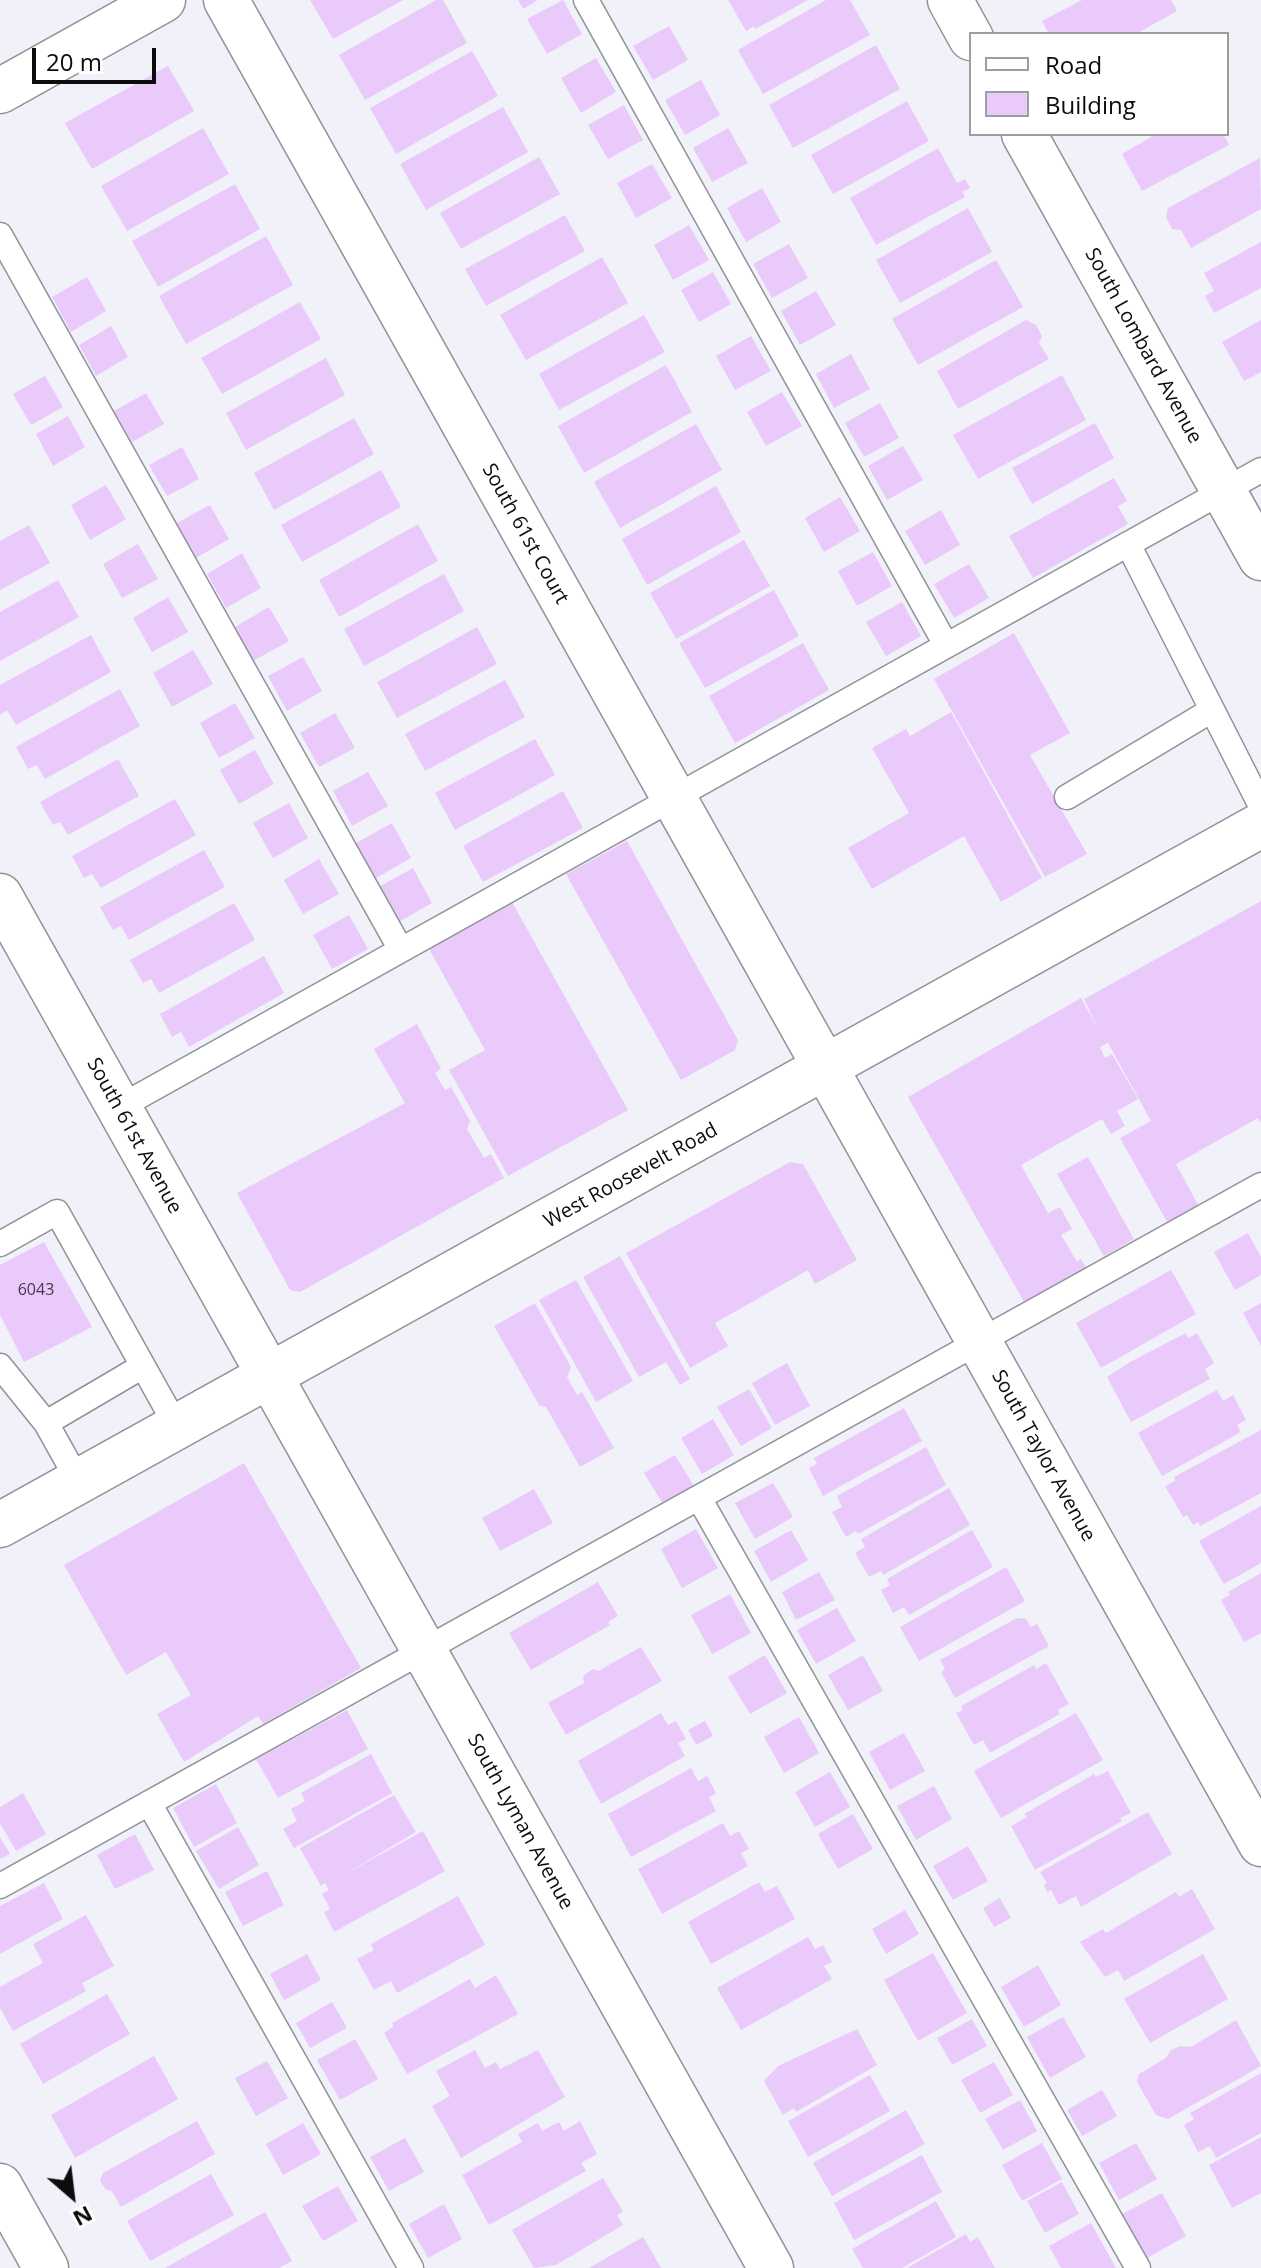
<!DOCTYPE html>
<html>
<head>
<meta charset="utf-8">
<style>
  body { margin:0 }
  #map { position:relative; width:1261px; height:2268px; overflow:hidden; background:#f1f2f9; font-family:"Open Sans",sans-serif }
  canvas { display:block }
  .legend { position:absolute; left:969px; top:32px; width:260px; height:104px; box-sizing:border-box; background:#fff; border:2px solid #9d9e9f; margin:0; padding:10px 14px; list-style:none; font-size:24px; color:#0b0c0e }
  .legend li { display:flex; align-items:center; gap:16px; height:40px }
  .legend b { width:40px; border:2px solid #9d9e9f }
  .north { position:absolute; left:32px; top:2156px; width:80px; height:80px; -webkit-text-stroke:6px #fff; paint-order:stroke; rotate:152deg; font-size:22px; font-weight:700; line-height:32px; text-align:center; color:#0b0c0e }
  .north::after { content:''; display:block; margin:auto; width:28px; height:36px; background:#0b0c0e; clip-path:polygon(50% 0,100% 100%,50% 72%,0 100%) }
  .scale { position:absolute; left:32px; top:48px; width:124px; height:36px; box-sizing:border-box; border:4px solid #0b0c0e; border-top:0; padding-left:10px; font-size:24px; line-height:28px; white-space:nowrap; color:#0b0c0e; -webkit-text-stroke:6px #fff; paint-order:stroke }
</style>
</head>
<body>
<div id="map">
<canvas width="1261" height="2268"></canvas>
<ul class="legend">
<li><b style="height:10px;background:#fff"></b>Road</li>
<li><b style="height:22px;background:#eac9fb"></b>Building</li>
</ul>
<div class="north">N</div>
<div class="scale">20 m</div>
</div>
<script>
const g = document.querySelector('canvas').getContext('2d');
g.lineJoin = 'round';
function fill(path, color) {
  g.fillStyle = color;
  g.fill(path, 'evenodd');
}
function toPath(rows) {
  const path = new Path2D();
  for (const r of rows) {
    path.moveTo(r[0], r[1]);
    for (let i = 2; i < r.length; i += 2) path.lineTo(r[i], r[i + 1]);
  }
  return path;
}
function stroke(path, color, width, dash) {
  g.strokeStyle = color;
  g.lineWidth = width;
  g.lineCap = dash ? 'butt' : 'round';
  g.setLineDash(dash || []);
  g.stroke(path);
}
function write(font, color, halo, rows, align = 'center') {
  g.font = font + ' "Open Sans",sans-serif';
  g.lineWidth = 7;
  g.setLineDash([]);
  g.textBaseline = 'middle';
  g.strokeStyle = halo;
  g.fillStyle = color;
  for (const [text, x, y, turn = 0] of rows) {
    g.save();
    g.translate(x, y);
    g.rotate((+turn || 0) * Math.PI / 180);
    g.textAlign = isNaN(turn) ? turn : align;
    if (halo) g.strokeText(text, 0, 0);
    g.fillText(text, 0, 0);
    g.restore();
  }
}
const building = toPath([
  [310,0,403,0,333,39],
  [436,0,443,0,467,43,365,100,339,55],
  [518,0,538,0,523,9],
  [563,0,582,34,547,54,527,19],
  [728,0,808,0,755,29,754,26,746,31],
  [826,0,850,0,870,35,763,94,738,50],
  [1082,0,1171,0,1177,11,1136,34,1049,34,1042,21],
  [669,26,688,60,653,80,633,46],
  [876,45,900,89,793,148,769,105],
  [472,51,498,96,396,154,370,108],
  [596,58,616,92,581,113,561,78],
  [168,66,194,111,92,169,65,123],
  [701,80,720,115,685,135,665,100],
  [907,101,929,141,833,194,811,155],
  [624,105,643,140,608,159,588,125],
  [503,107,528,152,426,210,400,164],
  [203,128,229,174,127,231,101,186],
  [728,128,748,163,712,182,693,148],
  [1156,134,1223,134,1229,145,1142,191,1122,154],
  [938,148,957,183,965,179,970,188,962,192,965,197,876,245,850,198],
  [539,157,560,194,461,249,440,213],
  [1260,158,1261,209,1191,248,1181,230,1172,229,1166,217,1168,208],
  [652,164,672,198,636,218,617,183],
  [235,184,260,229,158,287,132,241],
  [762,188,781,222,746,242,727,208],
  [968,208,992,252,900,303,876,260],
  [565,215,585,251,486,306,465,269],
  [689,225,709,260,673,280,654,245],
  [266,236,293,285,186,344,159,296],
  [1261,242,1261,288,1214,313,1205,296,1214,291,1204,273],
  [789,244,808,278,772,298,753,264],
  [602,257,628,303,526,360,500,315],
  [996,260,1023,307,918,365,892,319],
  [713,272,731,304,699,322,681,290],
  [87,277,106,311,71,332,52,297],
  [816,291,836,325,800,345,781,311],
  [300,302,321,339,222,394,201,358],
  [644,315,665,352,559,410,539,374],
  [1026,320,1036,325,1042,336,1039,343,1049,359,958,409,937,371],
  [1261,320,1261,372,1244,381,1222,342],
  [111,326,128,357,96,376,79,345],
  [751,336,771,371,735,390,716,356],
  [851,354,870,389,834,408,816,374],
  [326,358,345,395,246,450,226,413],
  [666,365,692,412,584,473,558,426],
  [1062,375,1086,420,978,479,953,435],
  [45,376,63,407,31,425,13,394],
  [782,392,802,426,766,446,747,412],
  [146,393,164,424,132,442,114,411],
  [880,403,899,438,864,457,845,423],
  [68,416,85,447,53,466,36,434],
  [354,418,374,454,274,510,254,473],
  [1095,423,1114,458,1032,504,1012,468],
  [696,424,722,470,620,528,594,482],
  [903,446,923,480,887,500,868,466],
  [182,447,199,479,167,496,149,465],
  [381,470,401,507,302,562,281,525],
  [1114,478,1127,501,1118,506,1128,524,1033,578,1009,536],
  [106,485,126,519,90,540,71,505],
  [716,486,741,532,647,585,622,539],
  [840,497,860,531,824,552,805,518],
  [210,505,229,539,194,559,175,524],
  [941,510,960,545,925,565,905,531],
  [418,524,438,561,339,617,319,580],
  [29,525,50,563,0,590,0,541],
  [744,540,770,586,676,639,650,593],
  [138,544,158,579,122,598,103,564],
  [873,552,892,586,857,606,838,571],
  [242,553,261,588,226,608,207,574],
  [969,564,989,598,954,618,934,584],
  [444,574,464,611,364,666,344,629],
  [58,580,79,617,0,661,0,612],
  [774,590,799,636,705,688,679,643],
  [168,597,188,632,152,652,133,618],
  [902,602,921,636,886,656,866,622],
  [269,607,289,641,253,661,235,627],
  [477,627,497,664,397,718,377,682],
  [1014,633,1070,733,1030,755,1087,854,1045,877,934,679],
  [91,635,111,672,16,725,7,710,0,715,0,685],
  [803,643,829,690,735,743,709,696],
  [193,650,213,684,172,707,153,673],
  [303,657,322,691,287,711,268,676],
  [505,680,525,717,425,771,405,734],
  [120,689,140,726,45,779,37,765,28,769,16,747],
  [235,703,255,738,219,758,200,723],
  [951,712,1042,878,1001,902,964,836,872,889,848,848,909,813,872,748,906,729,910,736],
  [335,713,355,748,319,767,300,733],
  [535,739,555,775,455,830,435,793],
  [255,750,274,784,239,804,220,770],
  [118,759,139,796,68,835,60,822,53,825,40,802],
  [368,772,388,806,352,826,333,791],
  [563,791,583,828,483,882,463,846],
  [175,799,196,835,101,888,92,874,84,878,72,856],
  [289,803,308,838,273,858,253,823],
  [392,823,411,858,376,878,356,843],
  [627,841,738,1040,735,1050,681,1080,566,874],
  [204,850,225,887,129,940,121,926,113,930,100,907],
  [319,859,339,894,303,914,284,880],
  [413,868,432,903,397,923,377,888],
  [1261,901,1261,1123,1258,1118,1176,1164,1198,1205,1167,1222,1120,1138,1151,1121,1108,1043,1100,1047,1105,1058,1112,1054,1138,1099,1117,1111,1125,1126,1111,1134,1102,1119,1021,1165,1048,1213,1060,1207,1072,1229,1061,1235,1077,1262,1081,1259,1086,1267,1024,1302,908,1097,1081,998,1099,1030,1084,999],
  [512,902,628,1110,508,1176,449,1070,485,1050,429,949],
  [234,903,255,940,159,993,151,979,143,983,130,960],
  [349,915,368,949,332,969,313,935],
  [264,956,284,993,189,1047,181,1032,172,1037,160,1014],
  [417,1024,441,1069,435,1073,445,1090,451,1087,470,1121,467,1129,484,1158,491,1154,504,1178,300,1292,290,1290,237,1193,405,1103,374,1049],
  [1088,1157,1134,1239,1104,1256,1057,1174],
  [790,1162,803,1164,857,1260,815,1284,808,1270,715,1323,728,1346,690,1368,626,1253],
  [1248,1233,1261,1257,1261,1275,1235,1290,1214,1252],
  [44,1242,92,1327,24,1362,0,1315,0,1265],
  [620,1256,690,1379,680,1385,666,1362,639,1377,583,1277],
  [1171,1270,1196,1314,1101,1368,1076,1323],
  [576,1280,633,1381,596,1402,539,1300],
  [535,1303,571,1367,567,1377,577,1395,582,1392,614,1448,580,1467,546,1407,539,1405,494,1326],
  [1261,1303,1261,1346,1243,1313],
  [1186,1333,1188,1338,1197,1333,1214,1363,1205,1369,1210,1379,1131,1422,1107,1377,1130,1362],
  [787,1363,810,1406,775,1425,752,1383],
  [749,1389,772,1428,741,1446,717,1407],
  [1217,1390,1223,1401,1233,1395,1246,1420,1237,1425,1241,1432,1162,1476,1138,1433],
  [904,1408,922,1441,823,1496,809,1468,817,1464,814,1458],
  [713,1419,734,1455,702,1474,681,1438],
  [1261,1430,1261,1493,1200,1526,1198,1522,1193,1525,1187,1515,1183,1517,1165,1486,1175,1481,1174,1477],
  [926,1447,946,1485,858,1534,856,1531,846,1537,832,1512,842,1507,837,1496],
  [675,1455,694,1486,663,1504,644,1473],
  [244,1463,361,1668,263,1724,258,1716,184,1762,157,1714,191,1695,166,1652,126,1675,64,1565],
  [773,1483,793,1517,755,1539,735,1503],
  [949,1488,970,1525,883,1575,881,1571,869,1577,855,1553,865,1547,861,1539],
  [534,1489,553,1523,500,1551,482,1518],
  [1261,1506,1261,1563,1224,1584,1199,1541],
  [696,1529,718,1568,682,1588,661,1549],
  [791,1530,808,1560,771,1582,754,1551],
  [972,1530,993,1567,909,1615,904,1607,893,1613,881,1590,890,1585,887,1579],
  [1006,1567,1025,1601,919,1661,900,1627],
  [819,1572,835,1600,796,1620,782,1592],
  [1261,1573,1261,1633,1244,1642,1221,1600,1230,1595,1228,1592],
  [598,1582,618,1616,608,1622,610,1625,531,1670,509,1633],
  [730,1594,751,1633,712,1654,691,1615],
  [837,1608,856,1641,816,1664,797,1630],
  [1017,1618,1026,1619,1031,1627,1037,1624,1049,1646,955,1698,941,1672,945,1669,940,1660],
  [641,1647,662,1681,566,1735,548,1703,584,1683,583,1676,593,1669,598,1671],
  [765,1655,787,1693,750,1714,728,1677],
  [863,1655,883,1691,848,1710,828,1675],
  [1046,1663,1069,1704,1058,1710,1060,1714,990,1753,983,1740,974,1745,956,1713,963,1710,961,1706,1034,1665,1036,1669],
  [347,1710,368,1749,278,1798,256,1759],
  [661,1713,668,1725,676,1721,686,1739,678,1743,685,1756,601,1804,578,1761],
  [1076,1713,1103,1760,1001,1818,974,1771],
  [799,1717,819,1753,784,1773,764,1737],
  [705,1721,713,1736,696,1745,688,1730],
  [904,1733,925,1771,890,1790,869,1752],
  [371,1754,392,1793,294,1848,283,1829,297,1821,291,1809,305,1801,301,1793],
  [691,1768,698,1781,707,1776,716,1793,709,1797,716,1811,631,1857,608,1814],
  [1108,1771,1131,1813,1120,1818,1122,1821,1035,1870,1011,1826,1027,1817,1024,1814,1094,1774,1096,1777],
  [830,1772,850,1807,815,1827,795,1792],
  [216,1784,237,1823,194,1847,173,1808],
  [934,1786,952,1819,916,1840,897,1806],
  [23,1793,46,1834,16,1851,0,1823,0,1807],
  [394,1795,416,1832,345,1874,423,1831,445,1871,334,1932,324,1912,330,1909,322,1894,329,1890,325,1883,321,1886,300,1848],
  [1148,1812,1172,1854,1081,1907,1076,1896,1059,1905,1051,1890,1047,1892,1044,1885,1047,1883,1040,1872],
  [853,1814,873,1849,838,1869,818,1834],
  [723,1823,730,1836,739,1831,749,1849,741,1853,748,1866,662,1914,638,1869],
  [238,1827,259,1865,219,1889,196,1851],
  [135,1834,154,1870,115,1889,97,1855],
  [0,1837,10,1854,0,1859],
  [968,1846,988,1881,953,1900,933,1866],
  [267,1871,284,1905,243,1926,225,1892],
  [759,1882,765,1892,777,1886,795,1919,711,1964,688,1922],
  [44,1883,63,1919,0,1954,0,1906],
  [1192,1889,1215,1929,1124,1981,1118,1970,1105,1977,1080,1942,1103,1929,1106,1933,1176,1892,1179,1897],
  [458,1896,485,1945,397,1993,391,1981,374,1990,357,1959,374,1950,371,1944],
  [1000,1898,1011,1918,994,1927,983,1908],
  [905,1910,919,1934,886,1954,872,1929],
  [86,1915,114,1966,82,1983,86,1991,13,2031,0,2008,0,1987,43,1963,33,1944],
  [808,1937,815,1949,823,1945,832,1962,824,1966,832,1979,741,2030,717,1988],
  [933,1953,967,2013,918,2041,884,1980],
  [307,1954,321,1980,284,2000,270,1974],
  [1203,1954,1228,1999,1150,2043,1124,1999],
  [1038,1965,1061,2005,1024,2027,1001,1987],
  [496,1975,518,2014,407,2074,384,2033,394,2026,392,2023,470,1979,475,1988],
  [107,1994,130,2034,43,2084,20,2044],
  [332,2002,347,2028,310,2048,296,2023],
  [1063,2017,1086,2057,1050,2078,1027,2037],
  [972,2019,987,2046,952,2065,937,2038],
  [1236,2020,1261,2066,1168,2119,1156,2115,1137,2082,1139,2074,1166,2058,1171,2050,1181,2046,1191,2047],
  [857,2029,877,2065,796,2112,794,2108,783,2115,764,2081,778,2066],
  [355,2039,378,2079,340,2100,317,2060],
  [475,2050,485,2068,496,2062,500,2069,538,2050,565,2097,461,2158,432,2106,450,2096,436,2071],
  [154,2056,178,2099,75,2158,51,2115],
  [267,2061,288,2098,256,2116,235,2078],
  [994,2062,1013,2095,980,2113,961,2080],
  [1261,2073,1261,2133,1216,2158,1210,2146,1198,2152,1184,2125,1194,2119,1190,2113],
  [870,2075,890,2111,808,2157,788,2121],
  [1102,2090,1117,2116,1082,2136,1067,2110],
  [1020,2100,1037,2131,1003,2150,985,2119],
  [906,2110,925,2144,832,2196,813,2163],
  [197,2121,215,2154,121,2207,112,2191,106,2190,100,2181,103,2173],
  [580,2121,597,2154,581,2163,586,2171,489,2225,462,2175,522,2142,518,2134,538,2123,542,2131,559,2122,564,2131],
  [303,2123,321,2154,283,2175,266,2144],
  [1261,2137,1261,2193,1232,2208,1209,2165],
  [405,2138,424,2172,389,2191,370,2157],
  [1042,2143,1062,2179,1022,2201,1002,2165],
  [1136,2143,1157,2179,1119,2200,1099,2163],
  [922,2155,942,2192,854,2240,834,2203],
  [211,2174,234,2215,150,2261,127,2221],
  [603,2178,623,2212,617,2215,623,2225,556,2265,534,2268,512,2230],
  [1062,2182,1079,2214,1045,2233,1027,2201],
  [338,2186,358,2221,323,2241,302,2206],
  [1162,2193,1186,2236,1147,2258,1122,2214],
  [936,2201,956,2237,902,2268,863,2268,852,2249],
  [444,2204,462,2239,428,2258,409,2224],
  [265,2212,292,2261,279,2268,165,2268],
  [1091,2223,1116,2268,1061,2268,1049,2246],
  [966,2234,970,2242,978,2237,995,2268,907,2268],
  [643,2237,661,2268,589,2268]
]);
const service = toPath([
  [586,0,946,645],
  [0,235,401,950],
  [1128,544,1261,806],
  [1067,797,1212,710],
  [118,1108,1261,470],
  [0,1244,57,1212,177,1427],
  [0,1366,46,1423,79,1482],
  [46,1423,143,1366],
  [699,1498,1138,2268],
  [149,1803,411,2268],
  [0,1886,1261,1185]
]);
const minor = toPath([
  [226,0,1261,1844],
  [950,0,971,38],
  [0,91,163,0],
  [1024,134,1261,558],
  [0,896,771,2268],
  [0,2186,46,2268]
]);
const secondary = toPath([
  [0,1525,1261,825]
]);
const numberNames = [
  ["6043",36,1290]
];
const streetNames = [
  ["South Lombard Avenue",1143,346,61],
  ["South 61st Court",525,534,61],
  ["South 61st Avenue",134,1136,61],
  ["West Roosevelt Road",631,1176,-29],
  ["South Taylor Avenue",1043,1456,61],
  ["South Lyman Avenue",520,1822,61]
];
fill(building, '#eac9fb');
stroke(service, '#909298', 27);
stroke(minor, '#909298', 47);
stroke(secondary, '#909298', 47);
stroke(service, '#fff', 24);
stroke(minor, '#fff', 44);
stroke(secondary, '#fff', 44);
write('16px', '#433b49', null, numberNames);
write('20px', '#0b0c0e', '#fff', streetNames);
</script>
</body>
</html>
